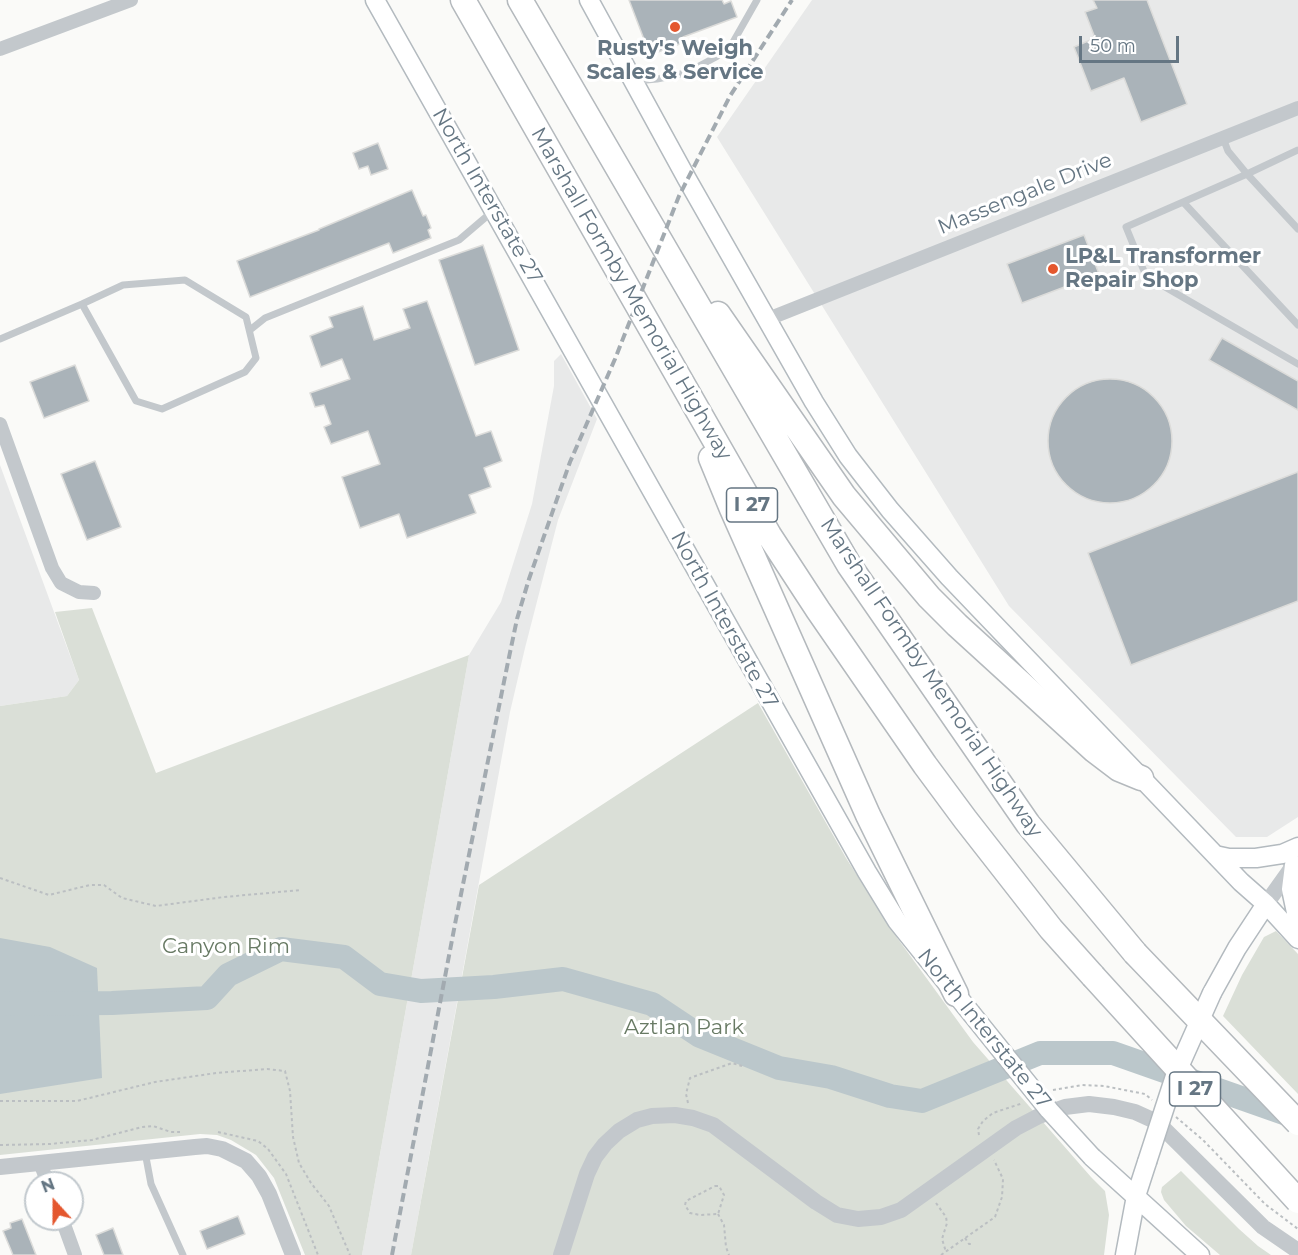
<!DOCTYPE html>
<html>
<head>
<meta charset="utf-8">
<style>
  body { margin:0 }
  #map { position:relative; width:1298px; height:1255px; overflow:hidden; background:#fafaf8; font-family:Montserrat,sans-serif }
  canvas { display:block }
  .north { position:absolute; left:24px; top:1171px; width:60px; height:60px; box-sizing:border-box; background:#fff; border:2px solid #c1c8cd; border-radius:50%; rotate:339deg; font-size:16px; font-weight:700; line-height:24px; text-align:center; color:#657683 }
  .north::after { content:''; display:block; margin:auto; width:21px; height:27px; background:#e4572e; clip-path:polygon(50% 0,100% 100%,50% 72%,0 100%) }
  .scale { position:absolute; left:1079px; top:36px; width:100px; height:27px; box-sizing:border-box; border:3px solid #657683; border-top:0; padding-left:8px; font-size:18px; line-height:21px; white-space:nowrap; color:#657683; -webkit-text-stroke:4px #fff; paint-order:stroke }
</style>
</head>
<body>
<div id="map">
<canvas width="1298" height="1255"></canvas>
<div class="north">N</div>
<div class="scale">50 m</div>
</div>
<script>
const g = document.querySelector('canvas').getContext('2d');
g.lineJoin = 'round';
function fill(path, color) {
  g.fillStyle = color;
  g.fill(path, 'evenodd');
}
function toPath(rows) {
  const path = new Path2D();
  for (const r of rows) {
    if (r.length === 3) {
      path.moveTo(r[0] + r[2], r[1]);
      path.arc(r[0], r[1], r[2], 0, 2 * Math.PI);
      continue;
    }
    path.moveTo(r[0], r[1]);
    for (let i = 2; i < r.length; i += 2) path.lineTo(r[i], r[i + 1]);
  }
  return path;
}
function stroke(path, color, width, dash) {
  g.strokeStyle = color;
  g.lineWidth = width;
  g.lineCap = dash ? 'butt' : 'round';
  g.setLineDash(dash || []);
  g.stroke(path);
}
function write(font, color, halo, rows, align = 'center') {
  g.font = font + ' Montserrat,sans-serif';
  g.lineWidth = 6;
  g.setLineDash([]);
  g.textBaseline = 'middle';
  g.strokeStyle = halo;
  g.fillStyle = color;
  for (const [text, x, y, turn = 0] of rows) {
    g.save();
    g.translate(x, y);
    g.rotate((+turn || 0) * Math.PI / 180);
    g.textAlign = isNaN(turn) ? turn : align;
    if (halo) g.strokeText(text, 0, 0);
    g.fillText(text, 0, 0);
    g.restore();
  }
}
const built = toPath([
  [812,0,1298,0,1298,817,1267,837,1236,837,1009,606,717,137],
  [561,354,597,419,558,520,525,648,510,712,411,1255,362,1255,469,655,501,602,532,504,554,386,554,361],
  [0,465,79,680,67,696,0,706]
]);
const green = toPath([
  [92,608,156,773,469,655,362,1255,305,1255,274,1178,256,1155,231,1140,217,1135,200,1134,0,1155,0,706,67,696,79,680,55,612],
  [758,703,846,858,898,939,973,1042,1091,1177,1105,1191,1109,1215,1104,1255,411,1255,479,885],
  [1276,931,1298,954,1298,1094,1223,1016,1242,975,1264,937],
  [1181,1171,1239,1229,1258,1246,1271,1255,1220,1255,1186,1226,1164,1200,1161,1192,1162,1187]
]);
const water = toPath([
  [0,938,50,947,97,968,102,1078,0,1094]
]);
const river = toPath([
  [0,1004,112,1003,207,998,228,975,281,949,344,957,380,984,421,991,494,987,563,979,652,1004,700,1036,779,1068,831,1077,890,1096,922,1101,1040,1053,1113,1053,1295,1117]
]);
const building = toPath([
  [629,0,722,0,724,4,731,1,737,17,683,37,685,42,650,55,629,0],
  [1093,0,1147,0,1187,104,1141,122,1124,78,1091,91,1074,47,1095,38,1085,12,1097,8,1093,0],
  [378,143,388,169,371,175,368,166,359,169,353,153,378,143],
  [412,190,423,216,426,215,431,228,428,230,431,238,393,253,389,243,250,297,237,261,319,230,319,229,412,190],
  [1084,235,1099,274,1022,303,1007,264,1084,235],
  [483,245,519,350,475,365,439,260,483,245],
  [427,301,476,436,491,431,502,461,484,468,491,487,469,495,476,513,407,538,399,514,360,528,342,477,380,464,368,431,331,444,324,427,331,424,324,405,315,407,310,393,350,379,342,359,321,367,310,336,333,327,329,317,363,306,374,340,410,328,403,309,427,301],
  [1222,338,1298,381,1298,410,1209,360,1222,338],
  [75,365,89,401,44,418,30,382,75,365],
  [1110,441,62],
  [95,461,121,527,87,540,61,474,95,461],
  [1298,472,1298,601,1131,665,1088,553,1298,472],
  [238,1216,245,1234,207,1249,200,1231,238,1216],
  [22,1219,36,1255,13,1255,3,1231,11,1228,10,1223,22,1219],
  [113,1228,123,1255,104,1255,96,1235,113,1228]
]);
const path = toPath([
  [0,878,49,895,90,885,104,885,122,898,156,906,224,897,301,890],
  [1053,1090,1082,1085,1104,1086,1145,1094,1152,1100],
  [0,1101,77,1101,155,1082,216,1073,267,1069,285,1071,290,1091,293,1137,299,1163,311,1183,329,1206,350,1255],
  [688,1103,686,1094,690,1078,732,1063,742,1066],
  [1176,1117,1203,1140,1265,1204,1298,1229],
  [218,1132,258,1141,268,1149,286,1174,318,1255],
  [979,1135,978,1129,983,1121,993,1113,1023,1103],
  [0,1145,50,1144,92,1140,142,1127,153,1126,171,1132,180,1132],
  [715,1186,719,1186,724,1195,718,1214,700,1215,690,1213,685,1205,686,1201,715,1186],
  [936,1203,946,1217,947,1223,942,1239,946,1252],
  [718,1214,724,1225,726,1247,729,1255],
  [965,1238,969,1244,973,1244],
  [941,1255,995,1217,1002,1197,1003,1179,994,1160]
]);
const service = toPath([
  [636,81,657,79,686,73,716,57,732,44,757,0],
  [1223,138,1228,151,1247,174,1298,150],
  [1184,203,1298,325],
  [1298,229,1247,174,1126,227,1146,276,1298,364],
  [250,330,265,318,459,240,493,211],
  [0,339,82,304,123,285,185,280,246,317,256,358,245,372,162,409,136,401,82,304],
  [145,1152,151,1184,183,1255]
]);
const minor = toPath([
  [0,49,131,0],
  [768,319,1298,108],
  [0,424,52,568,61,583,79,592,94,593],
  [40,1163,48,1183],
  [62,1219,75,1255]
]);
const tertiary = toPath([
  [1266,904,1296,862],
  [0,1167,195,1147,207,1146,222,1149,246,1161,259,1176,269,1194,293,1255],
  [561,1255,587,1174,595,1157,605,1144,619,1131,637,1120,652,1116,675,1115,693,1118,713,1125,816,1202,837,1215,858,1219,881,1217,901,1210,1016,1128,1039,1116,1065,1107,1089,1104,1114,1107,1135,1112,1157,1122,1263,1227,1298,1251]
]);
const secondary = toPath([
  [375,0,867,872,897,921,971,1013],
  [589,0,687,179,814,402,848,456,890,510,949,577,1241,882,1266,904,1298,939],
  [1215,855,1229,858,1256,858,1282,854,1298,847],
  [1294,865,1291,889,1298,922],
  [1212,993,1237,948,1266,904],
  [1092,1157,1200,1255],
  [1125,1255,1136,1196,1147,1162]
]);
const motorway = toPath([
  [463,0,769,535,818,610,925,765,965,819,1051,929,1093,976],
  [520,0,849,565,1028,824,1135,953],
  [718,314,844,496,929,597,957,625,1094,750,1119,769,1141,778],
  [711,458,732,509,868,815,956,994]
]);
const rail = toPath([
  [392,1255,456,919,508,662,517,619,529,579,570,462,615,359,679,196,730,96,792,0]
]);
const secondaryBridge = toPath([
  [971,1013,1049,1110,1092,1157],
  [1147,1162,1175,1076,1212,993]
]);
const motorwayBridge = toPath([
  [1135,953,1298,1123],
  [1093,976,1298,1201]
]);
const markers = [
  [675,27,6,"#e4572e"],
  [1053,269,6,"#e4572e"]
];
const shields = [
  [752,505,51],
  [1195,1089,51]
];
const shieldNames = [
  ["I 27",752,505],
  ["I 27",1195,1089]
];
const poiNames = [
  ["Rusty's Weigh",675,49],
  ["Scales & Service",675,73],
  ["LP&L Transformer",1065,257,"left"],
  ["Repair Shop",1065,281,"left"]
];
const streetNames = [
  ["Massengale Drive",1025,194,-22],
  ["North Interstate 27",487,196,60],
  ["Marshall Formby Memorial Highway",631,294,60],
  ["North Interstate 27",724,620,61],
  ["Marshall Formby Memorial Highway",931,678,56],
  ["North Interstate 27",984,1029,51]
];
const parkNames = [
  ["Canyon Rim",226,947],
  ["Aztlan Park",684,1028]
];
fill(built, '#e8e9e9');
fill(green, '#dadfd7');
fill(water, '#bbc7cb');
stroke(river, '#bbc7cb', 24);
fill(building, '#aab3b9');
stroke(building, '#dcdcda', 1.5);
stroke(secondary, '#b3babf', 21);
stroke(motorway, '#b4b9bd', 27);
stroke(path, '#bbbfc2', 2, [3, 3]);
stroke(service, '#c3c8cc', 7);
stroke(minor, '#c3c8cc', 14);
stroke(tertiary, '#c3c8cc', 16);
stroke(secondary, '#fff', 18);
stroke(motorway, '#fff', 24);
stroke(rail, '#a2aab0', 4, [9, 4.5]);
stroke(secondaryBridge, '#b3babf', 21, []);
stroke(motorwayBridge, '#b4b9bd', 27, []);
stroke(secondaryBridge, '#fff', 18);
stroke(motorwayBridge, '#fff', 24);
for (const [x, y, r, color] of markers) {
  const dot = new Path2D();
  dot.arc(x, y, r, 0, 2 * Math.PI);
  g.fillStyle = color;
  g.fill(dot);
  stroke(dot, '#fff', 2);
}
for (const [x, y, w] of shields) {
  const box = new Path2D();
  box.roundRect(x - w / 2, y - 17, w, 34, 4.5);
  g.fillStyle = '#fff';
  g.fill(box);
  stroke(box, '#657683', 1.5);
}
write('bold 20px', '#657683', null, shieldNames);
write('bold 21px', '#657683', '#fff', poiNames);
write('21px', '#657683', '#fff', streetNames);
write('21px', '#687a64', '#fff', parkNames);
</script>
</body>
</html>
